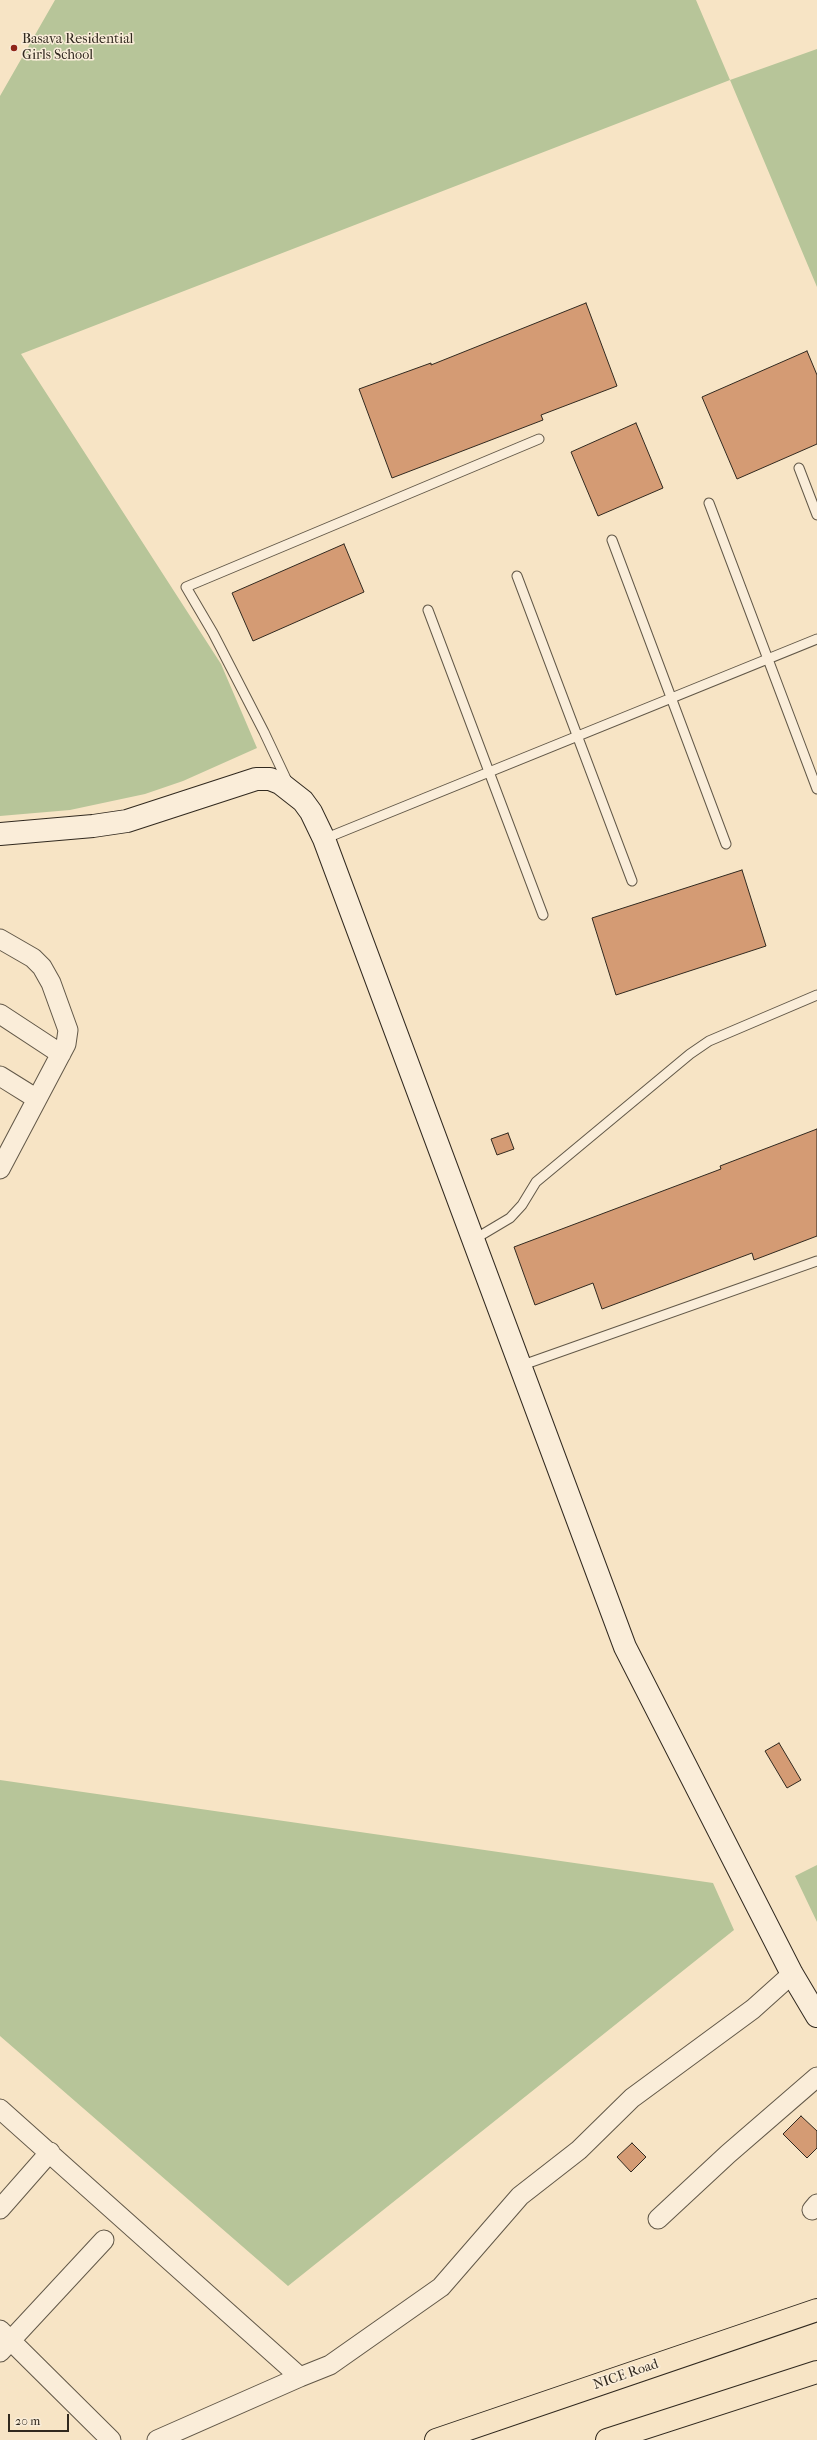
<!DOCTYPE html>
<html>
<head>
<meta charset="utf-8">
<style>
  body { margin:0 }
  #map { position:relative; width:817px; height:2440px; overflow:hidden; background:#f7e4c5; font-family:"IM FELL French Canon",serif }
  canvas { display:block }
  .scale { position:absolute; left:8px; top:2414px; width:61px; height:18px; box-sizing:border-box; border:2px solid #31291f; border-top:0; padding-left:5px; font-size:12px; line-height:14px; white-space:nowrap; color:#31291f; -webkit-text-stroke:3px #faedd9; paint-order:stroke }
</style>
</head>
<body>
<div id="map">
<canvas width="817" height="2440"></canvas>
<div class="scale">20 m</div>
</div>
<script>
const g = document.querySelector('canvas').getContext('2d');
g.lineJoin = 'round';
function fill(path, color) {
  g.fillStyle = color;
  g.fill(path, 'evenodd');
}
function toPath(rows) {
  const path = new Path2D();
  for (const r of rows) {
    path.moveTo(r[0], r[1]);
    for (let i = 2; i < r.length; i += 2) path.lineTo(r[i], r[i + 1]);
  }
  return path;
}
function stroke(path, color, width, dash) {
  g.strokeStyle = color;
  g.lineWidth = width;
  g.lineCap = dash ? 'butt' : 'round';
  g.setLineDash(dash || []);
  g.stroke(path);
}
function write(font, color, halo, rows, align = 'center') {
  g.font = font + ' "IM FELL French Canon",serif';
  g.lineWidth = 3;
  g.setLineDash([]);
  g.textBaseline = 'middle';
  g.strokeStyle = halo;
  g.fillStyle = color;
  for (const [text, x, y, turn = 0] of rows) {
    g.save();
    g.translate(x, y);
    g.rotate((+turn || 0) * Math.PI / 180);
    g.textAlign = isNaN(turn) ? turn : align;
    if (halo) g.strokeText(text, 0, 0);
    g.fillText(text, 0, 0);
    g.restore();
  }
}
const green = toPath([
  [55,0,696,0,730,80,817,49,817,287,730,80,21,354,221,664,257,748,183,781,145,794,70,810,0,816,0,96],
  [0,1780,713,1883,734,1930,288,2286,0,2036],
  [817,1865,817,1922,795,1876]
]);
const building = toPath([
  [586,303,617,386,541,415,543,420,392,478,359,389,431,363,431,365,586,303],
  [807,351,817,375,817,444,737,479,702,397,807,351],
  [636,423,663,488,598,516,571,452,636,423],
  [344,544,364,592,253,641,232,593,344,544],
  [742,870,766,946,616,995,592,918,742,870],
  [817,1129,817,1236,754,1260,752,1253,602,1309,593,1283,535,1305,514,1247,721,1169,720,1166,817,1129],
  [508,1133,514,1149,497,1155,491,1139,508,1133],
  [779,1743,801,1780,787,1788,765,1751,779,1743],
  [801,2116,817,2131,817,2148,807,2158,783,2134,801,2116],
  [632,2143,646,2157,631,2172,617,2157,632,2143]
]);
const lane = toPath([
  [799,468,817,515],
  [709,503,817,789],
  [612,540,726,844],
  [517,576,632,881],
  [428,610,543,915],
  [288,783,264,732,213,633,186,587,539,439],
  [324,839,817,639],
  [473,1240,510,1218,522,1205,536,1182,690,1054,709,1041,817,995],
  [520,1366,817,1261]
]);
const street = toPath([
  [0,939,33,958,42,967,51,983,68,1030,66,1044,0,1169],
  [0,1014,61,1054],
  [0,1076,37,1099],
  [0,2109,300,2377,330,2365,441,2287,520,2196,579,2150,632,2098,753,2009,792,1974],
  [0,2209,50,2152],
  [812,2210,817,2204],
  [658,2219,728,2154,817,2077],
  [0,2330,111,2440],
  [0,2352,104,2240],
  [157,2440,300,2377]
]);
const secondary = toPath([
  [0,834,93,826,127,821,256,779,270,779,280,783,303,801,311,812,324,839,625,1647,792,1974,817,2016]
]);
const highway = toPath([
  [436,2440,817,2310],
  [607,2440,817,2372]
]);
const markers = [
  [14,48,4,"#8f2418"]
];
const poiNames = [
  ["Basava Residential",22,40],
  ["Girls School",22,56]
];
const streetNames = [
  ["NICE Road",626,2375,-19]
];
fill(green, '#b7c599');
fill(building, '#d49b74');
stroke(building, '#31291f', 1);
stroke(lane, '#625848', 11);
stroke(street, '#625848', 21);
stroke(secondary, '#31291f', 24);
stroke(highway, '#31291f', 24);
stroke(lane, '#faedd9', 9);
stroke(street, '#faedd9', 19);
stroke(secondary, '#faedd9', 22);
stroke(highway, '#f7e4c5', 22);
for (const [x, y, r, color] of markers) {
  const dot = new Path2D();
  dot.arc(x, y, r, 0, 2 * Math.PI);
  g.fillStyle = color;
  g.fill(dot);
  stroke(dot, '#faedd9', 1.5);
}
write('14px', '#31291f', '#faedd9', poiNames, 'left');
write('14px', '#31291f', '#faedd9', streetNames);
</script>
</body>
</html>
